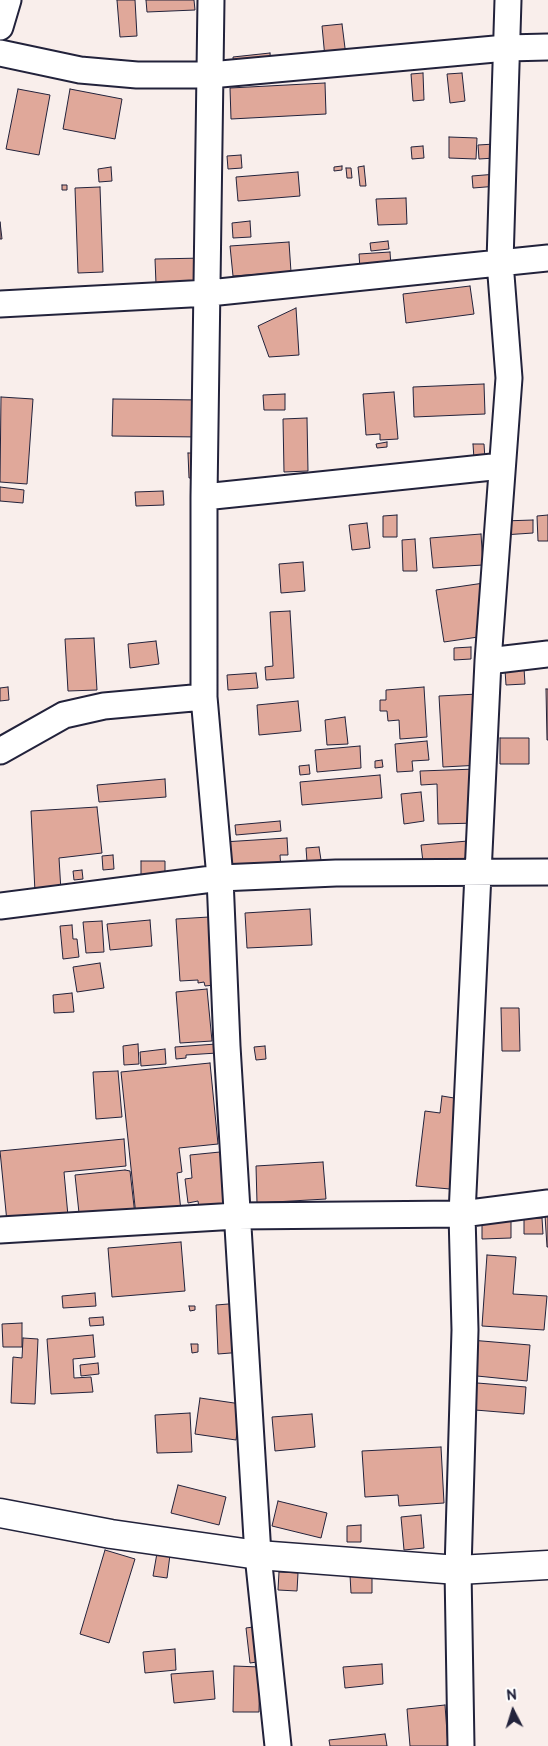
<!DOCTYPE html>
<html>
<head>
<meta charset="utf-8">
<style>
  body { margin:0 }
  #map { position:relative; width:548px; height:1746px; overflow:hidden; background:#f9eeeb; font-family:"Balsamiq Sans",sans-serif }
  canvas { display:block }
  .north { position:absolute; left:488px; top:1686px; width:50px; height:50px; -webkit-text-stroke:4px #fff; paint-order:stroke; rotate:355deg; font-size:14px; font-weight:700; line-height:20px; text-align:center; color:#22223b }
  .north::after { content:''; display:block; margin:auto; width:18px; height:22px; background:#22223b; clip-path:polygon(50% 0,100% 100%,50% 72%,0 100%) }
</style>
</head>
<body>
<div id="map">
<canvas width="548" height="1746"></canvas>
<div class="north">N</div>
</div>
<script>
const g = document.querySelector('canvas').getContext('2d');
g.lineJoin = 'round';
function fill(path, color) {
  g.fillStyle = color;
  g.fill(path, 'evenodd');
}
function toPath(rows) {
  const path = new Path2D();
  for (const r of rows) {
    path.moveTo(r[0], r[1]);
    for (let i = 2; i < r.length; i += 2) path.lineTo(r[i], r[i + 1]);
  }
  return path;
}
function stroke(path, color, width, dash) {
  g.strokeStyle = color;
  g.lineWidth = width;
  g.lineCap = dash ? 'butt' : 'round';
  g.setLineDash(dash || []);
  g.stroke(path);
}
const building = toPath([
  [117,0,135,0,137,36,120,37,117,0],
  [146,0,194,0,195,10,147,12,146,0],
  [342,24,346,56,325,58,322,26,342,24],
  [270,53,271,66,234,70,233,57,270,53],
  [423,73,424,100,413,101,411,74,423,73],
  [462,73,465,101,450,103,447,74,462,73],
  [325,83,326,114,231,119,230,88,325,83],
  [18,89,50,95,39,155,6,149,18,89],
  [70,89,122,99,115,139,63,129,70,89],
  [449,137,477,138,476,159,449,158,449,137],
  [495,144,495,158,479,159,478,145,495,144],
  [423,146,424,158,412,159,411,147,423,146],
  [241,155,242,168,228,169,227,156,241,155],
  [342,166,342,170,334,171,334,167,342,166],
  [364,166,366,186,360,186,358,167,364,166],
  [111,167,112,181,99,182,98,169,111,167],
  [346,168,351,168,352,178,347,178,346,168],
  [298,172,300,196,238,201,236,177,298,172],
  [497,174,498,186,473,188,472,176,497,174],
  [62,185,67,185,67,190,62,190,62,185],
  [100,187,103,272,78,273,75,188,100,187],
  [406,198,407,224,378,225,376,199,406,198],
  [250,221,251,237,233,238,232,223,250,221],
  [0,222,2,239,0,239,0,222],
  [388,241,389,249,371,251,370,243,388,241],
  [289,242,291,272,233,276,230,246,289,242],
  [390,252,391,266,360,269,359,254,390,252],
  [204,258,204,283,156,284,155,259,204,258],
  [470,286,474,314,406,323,403,294,470,286],
  [296,308,299,355,269,357,258,326,296,308],
  [484,384,485,414,414,417,413,387,484,384],
  [394,392,398,439,380,440,380,434,366,435,363,394,394,392],
  [285,394,285,410,264,410,263,395,285,394],
  [1,397,33,399,27,484,0,482,1,397],
  [113,399,201,400,201,437,112,436,113,399],
  [307,418,308,471,284,472,283,419,307,418],
  [387,442,387,447,377,448,376,444,387,442],
  [473,444,484,444,485,459,474,459,473,444],
  [188,453,203,453,204,477,189,478,188,453],
  [0,487,24,490,23,503,0,501,0,487],
  [163,491,164,505,136,506,135,492,163,491],
  [397,515,397,537,383,537,383,516,397,515],
  [548,515,548,541,538,541,537,516,548,515],
  [533,520,533,533,503,535,503,521,533,520],
  [367,523,370,548,352,550,349,525,367,523],
  [481,534,483,565,433,568,430,538,481,534],
  [415,539,417,571,403,571,402,540,415,539],
  [303,562,305,591,281,593,279,564,303,562],
  [484,583,485,636,444,642,436,590,484,583],
  [290,611,294,678,266,680,265,667,273,666,270,612,290,611],
  [94,638,97,690,68,691,65,639,94,638],
  [156,641,159,664,130,668,128,644,156,641],
  [471,647,471,659,454,660,454,648,471,647],
  [524,668,525,684,506,685,505,670,524,668],
  [256,673,258,688,228,690,227,675,256,673],
  [8,687,9,700,0,701,0,688,8,687],
  [424,687,427,737,400,739,399,720,388,721,387,711,380,711,380,700,386,700,386,690,424,687],
  [546,689,548,689,548,740,547,740,546,689],
  [478,694,481,765,443,767,439,696,478,694],
  [298,701,301,731,259,735,257,705,298,701],
  [345,717,348,744,327,745,325,720,345,717],
  [500,738,529,738,529,764,500,764,500,738],
  [427,741,429,760,412,761,413,771,397,772,395,744,427,741],
  [360,746,361,768,317,772,315,750,360,746],
  [382,760,383,767,375,768,375,761,382,760],
  [309,765,310,774,300,775,299,766,309,765],
  [476,769,477,823,438,824,437,784,421,785,420,771,476,769],
  [380,775,382,798,302,805,300,782,380,775],
  [165,779,166,797,99,802,97,785,165,779],
  [421,792,424,821,404,824,401,794,421,792],
  [97,807,102,853,59,858,61,891,35,892,31,811,97,807],
  [280,821,281,831,236,835,235,825,280,821],
  [287,838,288,855,280,855,281,869,225,873,223,842,287,838],
  [468,841,469,859,423,862,421,845,468,841],
  [319,847,321,860,307,862,306,848,319,847],
  [113,855,114,869,103,870,102,856,113,855],
  [141,861,165,861,165,874,141,875,141,861],
  [82,870,83,879,74,880,73,871,82,870],
  [310,909,312,945,247,948,245,913,310,909],
  [209,917,214,985,205,986,204,982,198,983,198,980,180,981,176,919,209,917],
  [150,920,152,946,110,950,107,924,150,920],
  [102,921,104,952,86,953,83,922,102,921],
  [72,925,73,939,77,939,79,957,63,959,60,926,72,925],
  [100,963,104,988,77,992,73,967,100,963],
  [207,989,212,1041,180,1043,176,992,207,989],
  [72,993,74,1012,54,1013,53,995,72,993],
  [501,1008,519,1008,520,1051,502,1051,501,1008],
  [138,1044,139,1064,124,1065,123,1046,138,1044],
  [216,1044,217,1053,186,1055,186,1058,176,1059,175,1047,216,1044],
  [265,1046,266,1059,256,1060,254,1047,265,1046],
  [165,1049,166,1064,141,1066,140,1052,165,1049],
  [210,1063,218,1144,179,1148,182,1172,177,1173,181,1211,136,1216,121,1072,210,1063],
  [118,1071,122,1117,96,1119,93,1072,118,1071],
  [442,1096,460,1099,450,1189,416,1186,425,1111,440,1113,442,1096],
  [124,1139,126,1166,64,1172,68,1216,7,1222,0,1151,124,1139],
  [220,1152,225,1206,199,1208,198,1201,188,1203,185,1179,192,1178,190,1155,220,1152],
  [323,1162,326,1199,257,1203,256,1166,323,1162],
  [125,1170,130,1171,135,1215,90,1220,89,1212,79,1213,75,1175,125,1170],
  [545,1215,548,1215,548,1247,547,1247,545,1215],
  [542,1218,543,1234,524,1234,524,1219,542,1218],
  [511,1220,511,1238,482,1239,482,1221,511,1220],
  [181,1242,185,1291,112,1297,108,1248,181,1242],
  [487,1255,516,1257,513,1294,547,1296,544,1330,482,1326,487,1255],
  [95,1293,96,1306,63,1308,62,1296,95,1293],
  [241,1303,243,1352,218,1354,216,1305,241,1303],
  [189,1306,195,1306,195,1310,190,1311,189,1306],
  [103,1317,104,1325,90,1326,89,1318,103,1317],
  [22,1323,22,1347,3,1347,2,1324,22,1323],
  [93,1335,95,1357,73,1359,74,1378,91,1377,93,1392,51,1394,47,1339,93,1335],
  [23,1338,38,1339,35,1404,11,1403,13,1357,22,1358,23,1338],
  [470,1340,530,1345,527,1381,467,1375,470,1340],
  [191,1344,198,1344,198,1352,192,1353,191,1344],
  [98,1363,99,1374,81,1376,80,1365,98,1363],
  [465,1382,526,1387,524,1414,463,1409,465,1382],
  [200,1398,241,1404,236,1440,195,1434,200,1398],
  [190,1413,192,1452,157,1453,155,1415,190,1413],
  [312,1414,315,1447,275,1451,272,1417,312,1414],
  [441,1447,444,1503,399,1506,398,1495,365,1497,362,1451,441,1447],
  [178,1485,226,1497,219,1525,171,1513,178,1485],
  [278,1501,327,1513,321,1538,272,1526,278,1501],
  [421,1515,424,1548,404,1550,401,1517,421,1515],
  [361,1525,361,1542,347,1542,347,1526,361,1525],
  [105,1550,135,1559,109,1643,80,1634,105,1550],
  [157,1553,170,1555,167,1578,153,1576,157,1553],
  [279,1572,298,1573,297,1591,278,1590,279,1572],
  [350,1575,372,1575,372,1593,351,1593,350,1575],
  [260,1626,264,1661,250,1663,246,1628,260,1626],
  [175,1649,176,1670,145,1673,143,1652,175,1649],
  [382,1664,383,1684,345,1688,343,1667,382,1664],
  [234,1666,260,1667,259,1712,233,1712,234,1666],
  [213,1671,215,1699,174,1703,171,1674,213,1671],
  [445,1705,448,1746,410,1746,407,1709,445,1705],
  [385,1734,387,1746,330,1746,329,1740,385,1734]
]);
const street = toPath([
  [211,0,204,497,204,697,220,878,227,1046,258,1555,278,1746],
  [0,27,8,0],
  [0,53,80,70,137,75,210,75,506,48,548,47],
  [0,304,209,293,548,258],
  [204,497,502,466],
  [488,661,548,654],
  [0,751,64,715,104,706,204,697],
  [0,906,220,878,336,873,548,872],
  [0,1230,237,1216,462,1214,548,1203],
  [461,1746,458,1570,465,1330,462,1214,488,661,509,378,500,262,508,0]
]);
const primary = toPath([
  [0,1513,111,1534,258,1555,458,1570,548,1565]
]);
fill(building, '#e0a89a');
stroke(building, '#22223b', 1);
stroke(street, '#22223b', 29);
stroke(primary, '#22223b', 31);
stroke(street, '#fff', 25);
stroke(primary, '#fff', 28);
</script>
</body>
</html>
